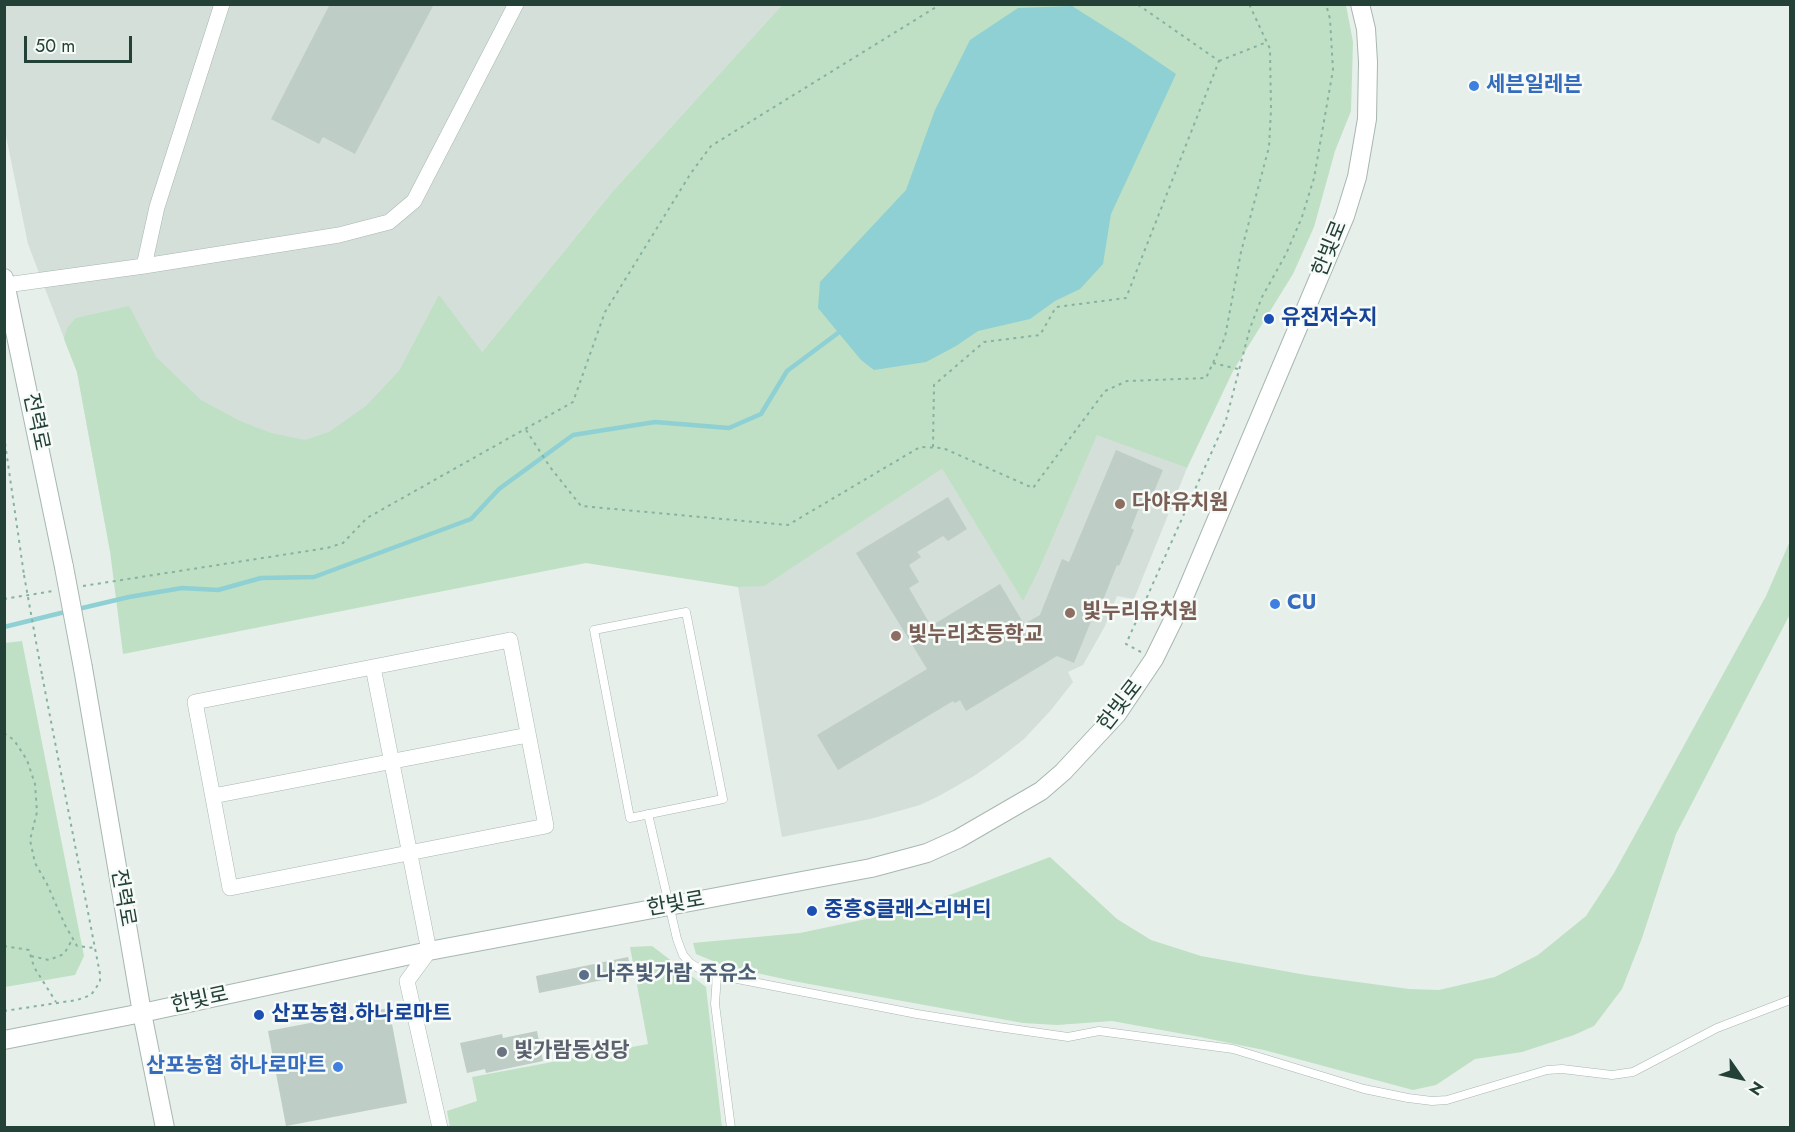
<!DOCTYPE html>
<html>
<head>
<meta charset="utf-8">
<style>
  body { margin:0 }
  #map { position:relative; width:1795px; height:1132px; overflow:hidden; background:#e6efea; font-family:Jost,sans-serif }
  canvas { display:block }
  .frame { position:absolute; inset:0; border:6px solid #244137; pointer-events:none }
  .north { position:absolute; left:1711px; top:1048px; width:60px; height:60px; -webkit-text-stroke:4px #f7fbf8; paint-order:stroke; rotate:124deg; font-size:16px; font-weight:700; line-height:24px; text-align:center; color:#244137 }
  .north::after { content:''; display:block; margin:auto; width:21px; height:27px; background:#244137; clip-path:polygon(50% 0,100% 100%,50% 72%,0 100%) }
  .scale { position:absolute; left:24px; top:36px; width:108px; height:27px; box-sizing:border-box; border:3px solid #244137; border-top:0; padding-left:8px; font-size:18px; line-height:21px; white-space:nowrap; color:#244137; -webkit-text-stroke:4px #f7fbf8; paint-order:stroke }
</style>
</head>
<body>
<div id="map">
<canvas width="1795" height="1132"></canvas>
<div class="frame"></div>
<div class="north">N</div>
<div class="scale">50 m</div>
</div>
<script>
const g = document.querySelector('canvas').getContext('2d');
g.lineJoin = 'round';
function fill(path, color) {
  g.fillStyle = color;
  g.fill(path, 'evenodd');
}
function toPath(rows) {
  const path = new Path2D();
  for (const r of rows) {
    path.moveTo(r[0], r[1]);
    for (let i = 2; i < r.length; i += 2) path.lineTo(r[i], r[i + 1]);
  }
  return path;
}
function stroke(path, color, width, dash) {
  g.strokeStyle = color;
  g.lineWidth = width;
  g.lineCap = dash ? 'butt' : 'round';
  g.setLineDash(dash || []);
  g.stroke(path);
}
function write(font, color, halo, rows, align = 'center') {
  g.font = font + ' Jost,"Noto Sans KR",sans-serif';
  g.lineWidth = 5;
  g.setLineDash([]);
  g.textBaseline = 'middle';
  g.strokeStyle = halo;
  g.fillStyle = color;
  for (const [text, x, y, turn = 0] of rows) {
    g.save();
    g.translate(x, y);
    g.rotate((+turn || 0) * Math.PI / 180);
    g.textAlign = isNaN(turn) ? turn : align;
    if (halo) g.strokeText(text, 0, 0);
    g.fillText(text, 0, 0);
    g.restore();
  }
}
const built = toPath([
  [4,5,782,5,613,191,390,465,110,551,77,372,28,244,5,131],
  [1097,434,1187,468,1134,599,1117,596,1105,626,1083,665,1068,672,1073,682,1051,710,1024,739,1001,757,974,776,939,796,920,805,870,819,782,837,738,587,764,585,942,469,1023,600,1039,570]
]);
const green = toPath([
  [782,5,1346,5,1353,42,1351,111,1335,151,1314,227,1293,274,1233,371,1187,468,1097,435,1039,570,1023,601,942,469,764,586,738,587,586,563,123,654,110,551,77,372,64,339,67,328,76,318,129,306,156,357,201,400,240,421,271,433,305,440,329,432,366,406,399,371,439,295,482,352,613,191],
  [1790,541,1790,614,1676,834,1642,938,1622,989,1594,1026,1574,1035,1522,1052,1475,1059,1436,1085,1413,1090,1264,1050,1200,1037,1112,1021,1057,1025,1023,1023,793,981,725,966,696,954,693,943,800,933,871,918,931,902,1050,857,1117,919,1151,940,1201,956,1306,975,1409,989,1439,990,1495,977,1538,955,1586,916,1614,873,1766,596],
  [22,641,84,956,75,975,5,987,5,643],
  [652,946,706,987,722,1127,450,1127,447,1111,477,1101,472,1077,648,1044,630,947]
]);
const water = toPath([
  [1072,6,1129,42,1176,74,1111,214,1103,264,1080,289,1055,301,1030,319,978,331,956,346,926,362,874,370,861,360,818,308,820,282,906,190,935,110,970,40,1018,8]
]);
const stream = toPath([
  [78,609,129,597,182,588,218,590,261,578,314,577,471,519,499,489,573,435,655,422,729,428,761,414,787,371,838,333],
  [4,627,69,611]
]);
const building = toPath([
  [330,4,434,4,355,154,323,137,319,144,271,119],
  [1116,450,1163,470,1150,501,1143,498,1131,528,1134,530,1119,566,1117,565,1103,600,1096,598,1088,618,1092,619,1074,663,1057,656,966,711,960,700,955,703,953,701,838,770,817,735,927,669,856,553,948,497,967,529,948,541,943,536,917,552,921,557,909,565,919,582,909,588,931,626,1000,584,1024,624,1040,615,1062,559,1069,562],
  [628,957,632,974,539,993,536,976],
  [389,1008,407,1103,286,1126,268,1031],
  [537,1031,543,1061,486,1073,485,1069,467,1073,460,1043,502,1034,503,1038]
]);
const path = toPath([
  [1219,61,1267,42],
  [1213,363,1238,369],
  [526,430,550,467,581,506,788,525,920,447,943,448,1033,488,1105,391,1127,381,1206,378,1225,337,1241,252,1269,147,1271,110,1270,49,1249,4],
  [4,436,24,575],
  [933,447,934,385,984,342,1040,335,1056,307,1126,298,1219,61,1137,4],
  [83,586,327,548,343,543,367,518,573,402,605,312,691,173,711,146,941,4],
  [4,599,53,591],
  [1141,652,1126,644,1226,420,1250,328,1262,297,1286,254,1302,217,1314,178,1333,70,1330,19,1326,4],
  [4,733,14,740,27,760,35,784,37,812,30,840,35,863,47,884,65,925,77,946,95,948],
  [4,946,29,950,34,967,56,1002],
  [31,956,49,960,64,954,72,940],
  [4,1011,77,1000,91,995,100,982,100,974,42,675]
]);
const service = toPath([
  [686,612,723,799,630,818,594,630,686,612],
  [648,814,677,939,683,955,690,963,700,969,717,975,917,1014,998,1027,1068,1037,1099,1031,1233,1049,1364,1089,1408,1098,1432,1101,1447,1100,1547,1070,1562,1069,1612,1075,1633,1072,1717,1028,1790,1000],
  [717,975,715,1004,731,1128]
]);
const minor = toPath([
  [144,266,157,207,222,4],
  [6,285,144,266,339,235,389,222,414,201,516,4],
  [510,640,546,826,230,888,195,702,510,640],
  [373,667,429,951,407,981,440,1128],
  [213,796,528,735]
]);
const tertiary = toPath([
  [4,278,64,567],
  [83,668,142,1013,165,1128],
  [4,1040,142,1013,429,951,871,868,927,853,958,839,1041,791,1063,772,1117,714,1154,659,1181,604,1345,216,1357,177,1367,119,1368,62,1366,29,1360,4]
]);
const pathBridge = toPath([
  [24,575,42,675]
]);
const tertiaryBridge = toPath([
  [64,567,83,668]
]);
const markers = [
  [1474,86,6,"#3f7fe0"],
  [1269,319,6,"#1a4fb4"],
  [1120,504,6,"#8d6e63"],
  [1275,604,6,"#3f7fe0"],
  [1070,613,6,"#8d6e63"],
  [896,636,6,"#8d6e63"],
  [812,911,6,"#1a4fb4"],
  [584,975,6,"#5c6f8a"],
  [259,1015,6,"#1a4fb4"],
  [502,1052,6,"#6b7280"],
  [338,1067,6,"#3f7fe0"]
];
const shopNames = [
  ["세븐일레븐",1486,86],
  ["CU",1287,604],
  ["산포농협 하나로마트",326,1067,"right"]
];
const streetNames = [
  ["한빛로",1331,249,-68],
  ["전력로",35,422,78],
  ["한빛로",1121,706,-52],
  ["전력로",122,898,80],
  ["한빛로",676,905,-10],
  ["한빛로",200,1001,-12]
];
const transitNames = [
  ["유전저수지",1281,319],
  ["중흥S클래스리버티",824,911],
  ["산포농협.하나로마트",271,1015]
];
const educationNames = [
  ["다야유치원",1132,504],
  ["빛누리유치원",1082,613],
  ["빛누리초등학교",908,636]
];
const serviceNames = [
  ["나주빛가람 주유소",596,975]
];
const worshipNames = [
  ["빛가람동성당",514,1052]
];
fill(built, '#d4dfd9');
fill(green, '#bfe0c4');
fill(water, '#8ed0d3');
stroke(stream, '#8ed0d3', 4.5);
fill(building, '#becdc5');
stroke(service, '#a8b7b1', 9);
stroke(minor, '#a8b7b1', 16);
stroke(tertiary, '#a8b7b1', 20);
stroke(path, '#86b2a0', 2, [3, 4.5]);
stroke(service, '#fff', 8);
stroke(minor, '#fff', 15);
stroke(tertiary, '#fff', 18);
stroke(tertiaryBridge, '#a8b7b1', 20, []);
stroke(pathBridge, '#86b2a0', 2, [3, 4.5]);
stroke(tertiaryBridge, '#fff', 18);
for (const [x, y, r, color] of markers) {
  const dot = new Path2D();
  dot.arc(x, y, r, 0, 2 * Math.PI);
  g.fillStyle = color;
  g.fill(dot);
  stroke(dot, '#f7fbf8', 2);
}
write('bold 21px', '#366cbe', '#f7fbf8', shopNames, 'left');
write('21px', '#244137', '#f7fbf8', streetNames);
write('bold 21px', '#164399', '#f7fbf8', transitNames, 'left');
write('bold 21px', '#785e54', '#f7fbf8', educationNames, 'left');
write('bold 21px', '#4e5e75', '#f7fbf8', serviceNames, 'left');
write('bold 21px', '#5b616d', '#f7fbf8', worshipNames, 'left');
</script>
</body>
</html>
